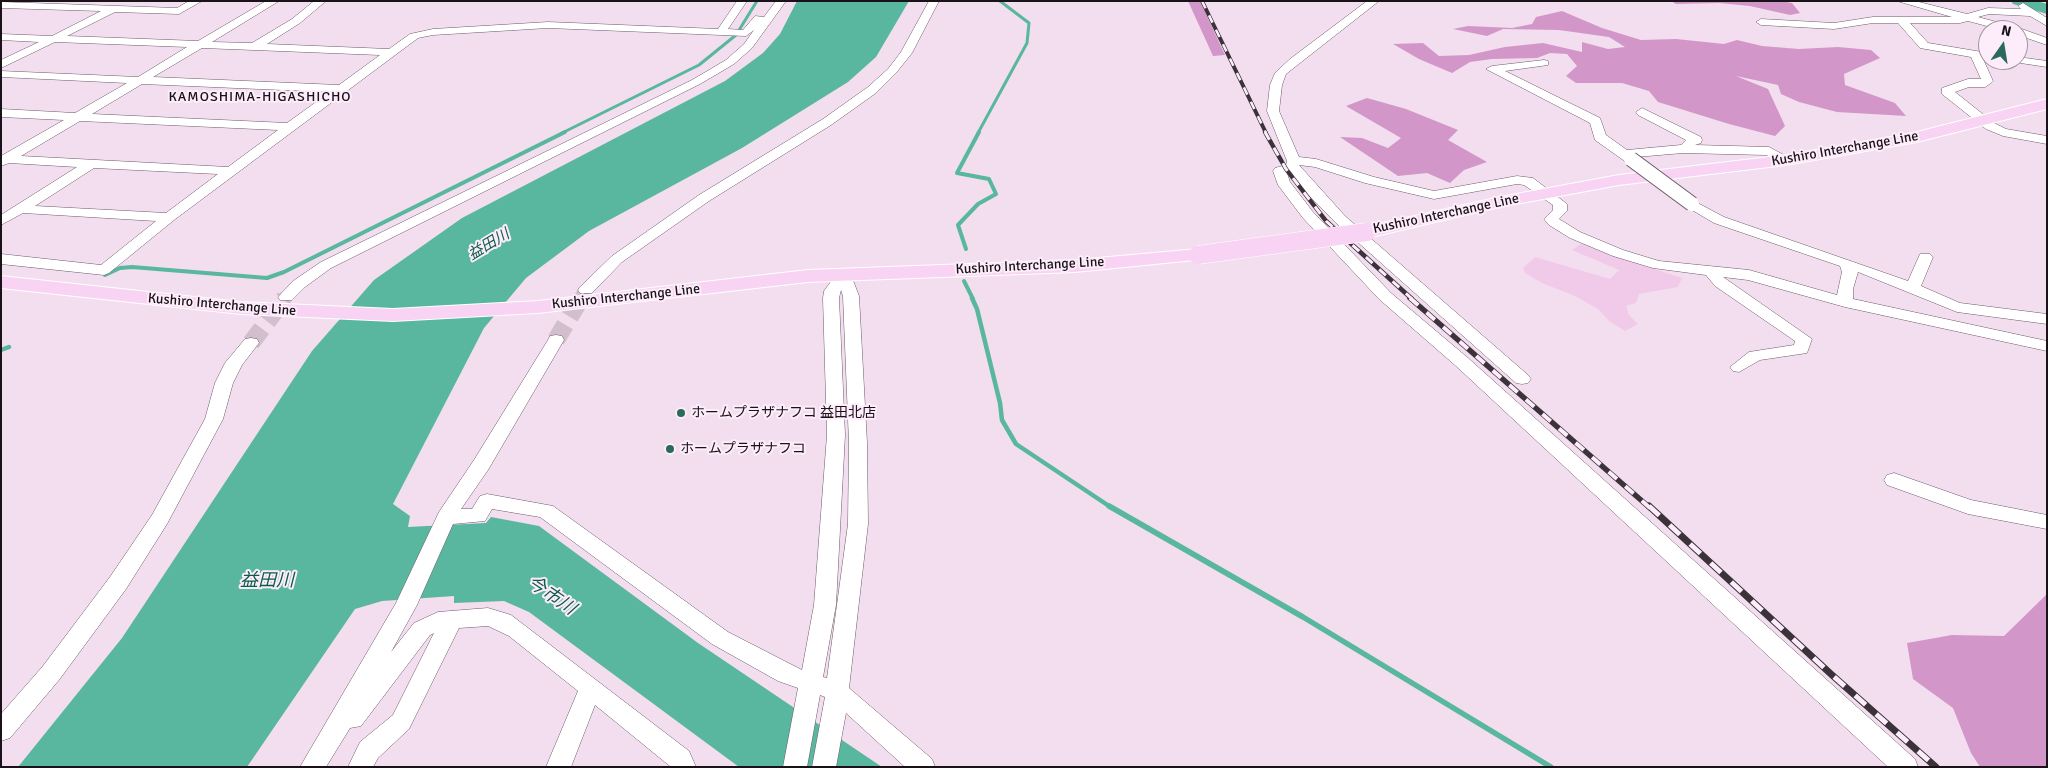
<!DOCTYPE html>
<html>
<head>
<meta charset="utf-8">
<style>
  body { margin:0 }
  #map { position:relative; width:2048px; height:768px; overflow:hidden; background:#f2deee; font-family:Signika,sans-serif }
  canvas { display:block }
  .frame { position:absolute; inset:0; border:2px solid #191218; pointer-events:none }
  .north { position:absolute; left:1978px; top:20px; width:50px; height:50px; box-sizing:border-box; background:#fdedfa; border:1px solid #a295a0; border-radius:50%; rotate:13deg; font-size:14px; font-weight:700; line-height:20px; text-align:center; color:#191218 }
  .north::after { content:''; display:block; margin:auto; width:18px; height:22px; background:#296a5a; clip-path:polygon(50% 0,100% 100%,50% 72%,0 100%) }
</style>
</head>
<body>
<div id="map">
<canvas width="2048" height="768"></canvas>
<div class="frame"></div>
<div class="north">N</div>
</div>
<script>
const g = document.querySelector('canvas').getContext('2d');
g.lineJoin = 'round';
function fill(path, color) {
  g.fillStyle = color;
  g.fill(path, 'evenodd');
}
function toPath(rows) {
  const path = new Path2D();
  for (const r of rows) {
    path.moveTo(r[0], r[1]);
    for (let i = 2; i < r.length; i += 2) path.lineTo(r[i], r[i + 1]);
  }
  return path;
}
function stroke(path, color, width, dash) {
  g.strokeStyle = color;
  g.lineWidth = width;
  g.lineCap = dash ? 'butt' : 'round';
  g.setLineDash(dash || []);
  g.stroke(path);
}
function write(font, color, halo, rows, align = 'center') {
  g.font = font + ' Signika,"Noto Sans JP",sans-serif';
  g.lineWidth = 4;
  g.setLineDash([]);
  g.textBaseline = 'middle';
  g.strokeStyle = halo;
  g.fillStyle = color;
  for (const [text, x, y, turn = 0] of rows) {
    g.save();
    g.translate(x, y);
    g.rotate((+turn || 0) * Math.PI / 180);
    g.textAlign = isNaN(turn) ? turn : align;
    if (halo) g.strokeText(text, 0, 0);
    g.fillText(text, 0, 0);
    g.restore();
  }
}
const green = toPath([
  [1582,243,1621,258,1682,278,1678,287,1639,294,1636,303,1626,306,1629,315,1638,324,1625,331,1609,321,1598,309,1575,296,1542,283,1525,273,1523,268,1535,257,1610,279,1619,270,1572,250]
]);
const forest = toPath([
  [1188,1,1200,1,1225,55,1213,56],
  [1671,1,1781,1,1792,3,1800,13,1790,15,1750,6,1719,3,1676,4],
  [1562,11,1602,28,1641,40,1676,39,1724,44,1737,40,1762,46,1799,49,1838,47,1871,50,1880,58,1844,74,1845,85,1895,103,1906,116,1837,112,1799,102,1781,94,1778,85,1736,76,1768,89,1785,126,1775,136,1729,124,1658,102,1649,91,1622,83,1576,83,1566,76,1577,66,1567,54,1550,53,1537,58,1492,59,1470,62,1452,73,1419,59,1393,44,1423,43,1439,56,1469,55,1505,47,1543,43,1582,52,1582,42,1608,49,1625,47,1609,37,1559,30,1503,29,1487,36,1453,29,1468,26,1512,28,1532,24,1536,17],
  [1367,98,1406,109,1458,130,1448,140,1487,162,1464,170,1450,183,1427,173,1398,176,1340,137,1362,138,1388,148,1401,138,1346,106],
  [2047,594,2047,767,1980,767,1971,753,1953,708,1913,679,1907,643,1952,635,2004,636]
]);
const water = toPath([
  [797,1,909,1,876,57,848,82,742,148,589,231,526,278,484,328,393,504,410,516,408,527,486,523,491,517,539,526,698,643,882,767,739,767,529,612,504,601,454,603,454,596,382,601,355,609,247,767,18,767,122,638,312,351,374,280,462,218,725,81,763,53,780,34]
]);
const streamFar3 = toPath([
  [562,133,699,65,736,35,757,1],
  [978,133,1027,43,1029,23,1000,1]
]);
const streamFar2 = toPath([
  [966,249,958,225,978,204,996,194,989,179,957,173,979,132],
  [105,275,120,268,132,267,267,278,284,272,565,132],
  [964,281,973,299]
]);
const streamFar1 = toPath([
  [972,298,977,309,1000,403,1002,420,1016,444,1112,508],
  [1,350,9,347]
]);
const stream = toPath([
  [1109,506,1303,617,1551,767]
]);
const river = toPath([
  [2011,1,2037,1,2047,4,2047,14,2013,4,2011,1]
]);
const minorTunnelFar1 = toPath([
  [284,299,286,297],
  [580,299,586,290]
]);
const minorTunnel = toPath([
  [556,340,581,298],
  [251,343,285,298]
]);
const minor = toPath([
  [189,1,202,1,179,14,115,12,67,36,198,41,266,1,279,1,212,42,252,43,292,19,314,1,326,1,300,23,267,44,389,49,410,34,433,29,548,22,718,29,737,1,747,1,728,29,743,30,755,16,764,17,776,1,786,1,752,48,734,64,700,84,331,268,305,287,292,300,280,300,278,297,293,281,321,262,692,80,726,60,744,44,754,30,746,36,548,28,433,35,418,38,174,220,109,273,104,275,1,264,1,254,101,265,156,221,23,213,1,225,1,215,77,167,9,163,1,166,1,156,64,120,1,117,1,109,75,113,127,83,1,77,1,71,138,77,187,47,55,42,1,68,1,60,39,42,1,40,1,34,52,36,101,11,1,8,1,2,177,8,189,1],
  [202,48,254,50,380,55,339,85,153,77,202,48],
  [142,84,330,92,287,123,92,114,142,84],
  [80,121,278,130,228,167,21,156,80,121],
  [94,168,218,174,166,213,35,206,94,168],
  [929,1,939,1,912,53,896,73,876,93,831,125,709,201,622,262,592,293,580,293,578,290,580,287,612,256,699,195,823,119,868,87,888,69,901,52,929,1],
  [1367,1,1379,1,1286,74,1282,85,1279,111,1299,157,1316,159,1374,177,1434,191,1517,176,1533,178,1567,204,1567,211,1559,219,1580,232,1623,250,1659,261,1749,270,1837,295,1842,272,1840,266,1714,223,1687,207,1685,204,1692,200,1724,217,1908,281,1920,254,1930,254,1933,257,1921,286,1960,303,2047,314,2047,324,1957,312,1858,272,1853,289,1853,299,2047,341,2047,351,1845,307,1748,280,1723,277,1812,339,1807,353,1760,360,1739,372,1733,371,1730,367,1749,352,1794,345,1795,341,1715,286,1706,275,1653,268,1613,256,1570,238,1549,225,1544,219,1553,210,1553,205,1524,185,1517,184,1434,199,1365,183,1315,167,1299,165,1345,216,1528,375,1531,379,1528,383,1522,384,1516,383,1335,222,1287,173,1290,182,1313,212,1391,293,1468,358,1915,759,1918,767,1888,767,1456,366,1379,299,1303,218,1278,185,1273,171,1275,168,1286,165,1287,161,1267,111,1270,85,1275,73,1290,59,1367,1],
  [1897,1,1915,1,1967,14,1988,8,2021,9,2018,6,2023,3,2047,18,2047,26,2030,16,1989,14,1978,17,2019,28,2047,38,2047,45,2018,35,2018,30,2002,30,1968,21,1960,23,1910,23,1928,43,1988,53,1988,59,1983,59,1993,81,1991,83,1985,87,1969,87,1955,92,1994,123,2006,129,2047,136,2047,144,2003,136,1986,129,1942,94,1942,88,1968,79,1981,79,1971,57,1920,48,1898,23,1873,23,1834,29,1761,25,1756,22,1761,19,1834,23,1873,17,1952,17,1897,1],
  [2018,57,2047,61,2047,67,2014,62,2012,60,2018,60,2018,57],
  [1544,60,1548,61,1548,65,1505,71,1600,118,1606,135,1627,150,1681,145,1686,140,1638,115,1636,112,1642,108,1701,137,1702,140,1701,143,1695,145,1769,147,1793,160,1786,164,1766,155,1683,153,1636,157,1636,162,1626,162,1595,140,1590,123,1486,69,1492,66,1544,60],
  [843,270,851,275,859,296,867,443,868,524,849,688,932,759,935,767,905,767,846,713,836,767,812,767,825,697,820,695,807,767,783,767,798,688,778,681,712,644,540,517,492,509,485,521,453,524,417,605,391,652,414,623,438,612,488,608,511,615,689,751,696,767,671,767,595,705,571,767,546,767,578,691,509,636,488,626,459,628,409,729,378,758,373,767,348,767,360,742,393,715,434,633,430,635,361,726,350,728,326,767,300,767,396,603,439,512,474,460,548,340,550,336,556,335,562,336,564,340,488,470,461,509,472,509,480,496,487,494,553,506,728,632,802,670,814,605,827,435,823,298,824,291,838,272,843,270],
  [841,290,843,296,849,443,848,524,827,678,823,677,836,605,845,435,839,298,841,290],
  [251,338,257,339,259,343,242,365,233,383,223,419,167,524,126,589,59,680,10,738,1,741,1,714,43,666,110,577,152,515,205,419,215,383,225,363,245,339,251,338],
  [1894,473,1971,500,2047,515,2047,529,1968,514,1887,485,1884,480,1887,475,1894,473]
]);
const major = toPath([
  [2047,99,2047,109,1917,142,1786,165,1619,185,1500,207,1367,238,1360,236,1358,232,1360,228,1500,197,1619,175,1786,155,1859,143,1917,132,2047,99],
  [1198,249,1205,251,1208,255,1205,259,1075,272,808,282,538,313,393,321,241,314,1,288,1,276,241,302,393,309,538,301,808,270,1075,260,1198,249]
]);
const railFar3 = toPath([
  [1202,1,1266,133]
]);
const railFar2 = toPath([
  [1265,132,1286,169,1326,221,1412,299]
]);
const railFar1 = toPath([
  [1410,298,1650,508]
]);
const rail = toPath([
  [1649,506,1832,675,1936,767]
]);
const minorBridge = toPath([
  [1631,159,1692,204]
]);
const majorBridge = toPath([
  [1198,255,1367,232]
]);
const markers = [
  [681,413,5,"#296a5a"],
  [670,449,5,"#296a5a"]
];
const farQuarternames = [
  ["KAMOSHIMA-HIGASHICHO",260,97]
];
const streetNames = [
  ["Kushiro Interchange Line",1845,149,-10],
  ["Kushiro Interchange Line",1446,214,-12],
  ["Kushiro Interchange Line",1030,266,-3],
  ["Kushiro Interchange Line",626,297,-6],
  ["Kushiro Interchange Line",222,305,5]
];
const poiNames = [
  ["ホームプラザナフコ 益田北店",691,413],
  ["ホームプラザナフコ",680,449]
];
const waterNames = [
  ["益田川",489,245,-31]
];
const nearWaternames = [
  ["益田川",267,581],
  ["今市川",551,596,34]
];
fill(green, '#f1caea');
fill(forest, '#d396c9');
fill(water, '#58b79e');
stroke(streamFar3, '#58b79e', 3);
stroke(streamFar2, '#58b79e', 4);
stroke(streamFar1, '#58b79e', 4.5);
stroke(stream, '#58b79e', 5.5);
fill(river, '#58b79e');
stroke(minorTunnelFar1, '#d1bfce', 14, [14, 7]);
stroke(minorTunnel, '#d1bfce', 18, [18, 9]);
stroke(minor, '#6c5b69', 1);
stroke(major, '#fff', 2);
fill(minor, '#fff');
fill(major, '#f9d3f3');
stroke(railFar3, '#3b323a', 4);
stroke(railFar2, '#3b323a', 4.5);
stroke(railFar1, '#3b323a', 5.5);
stroke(rail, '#3b323a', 7);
stroke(railFar3, '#fdedfa', 2.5, [8]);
stroke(railFar2, '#fdedfa', 3, [9]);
stroke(railFar1, '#fdedfa', 4, [11]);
stroke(rail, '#fdedfa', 5, [14]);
stroke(minorBridge, '#6c5b69', 16, []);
stroke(majorBridge, '#fff', 19, []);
stroke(minorBridge, '#fff', 14);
stroke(majorBridge, '#f9d3f3', 18);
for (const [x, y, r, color] of markers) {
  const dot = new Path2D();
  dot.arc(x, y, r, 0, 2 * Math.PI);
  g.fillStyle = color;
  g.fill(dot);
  stroke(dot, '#fdedfa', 2);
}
g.letterSpacing = '1px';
write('14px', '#191218', '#fdedfa', farQuarternames);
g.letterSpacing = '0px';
write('14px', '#191218', '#fdedfa', streetNames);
write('14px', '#191218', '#fdedfa', poiNames, 'left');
write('italic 15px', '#0d5c4b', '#fdedfa', waterNames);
write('italic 18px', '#0d5c4b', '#fdedfa', nearWaternames);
</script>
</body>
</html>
